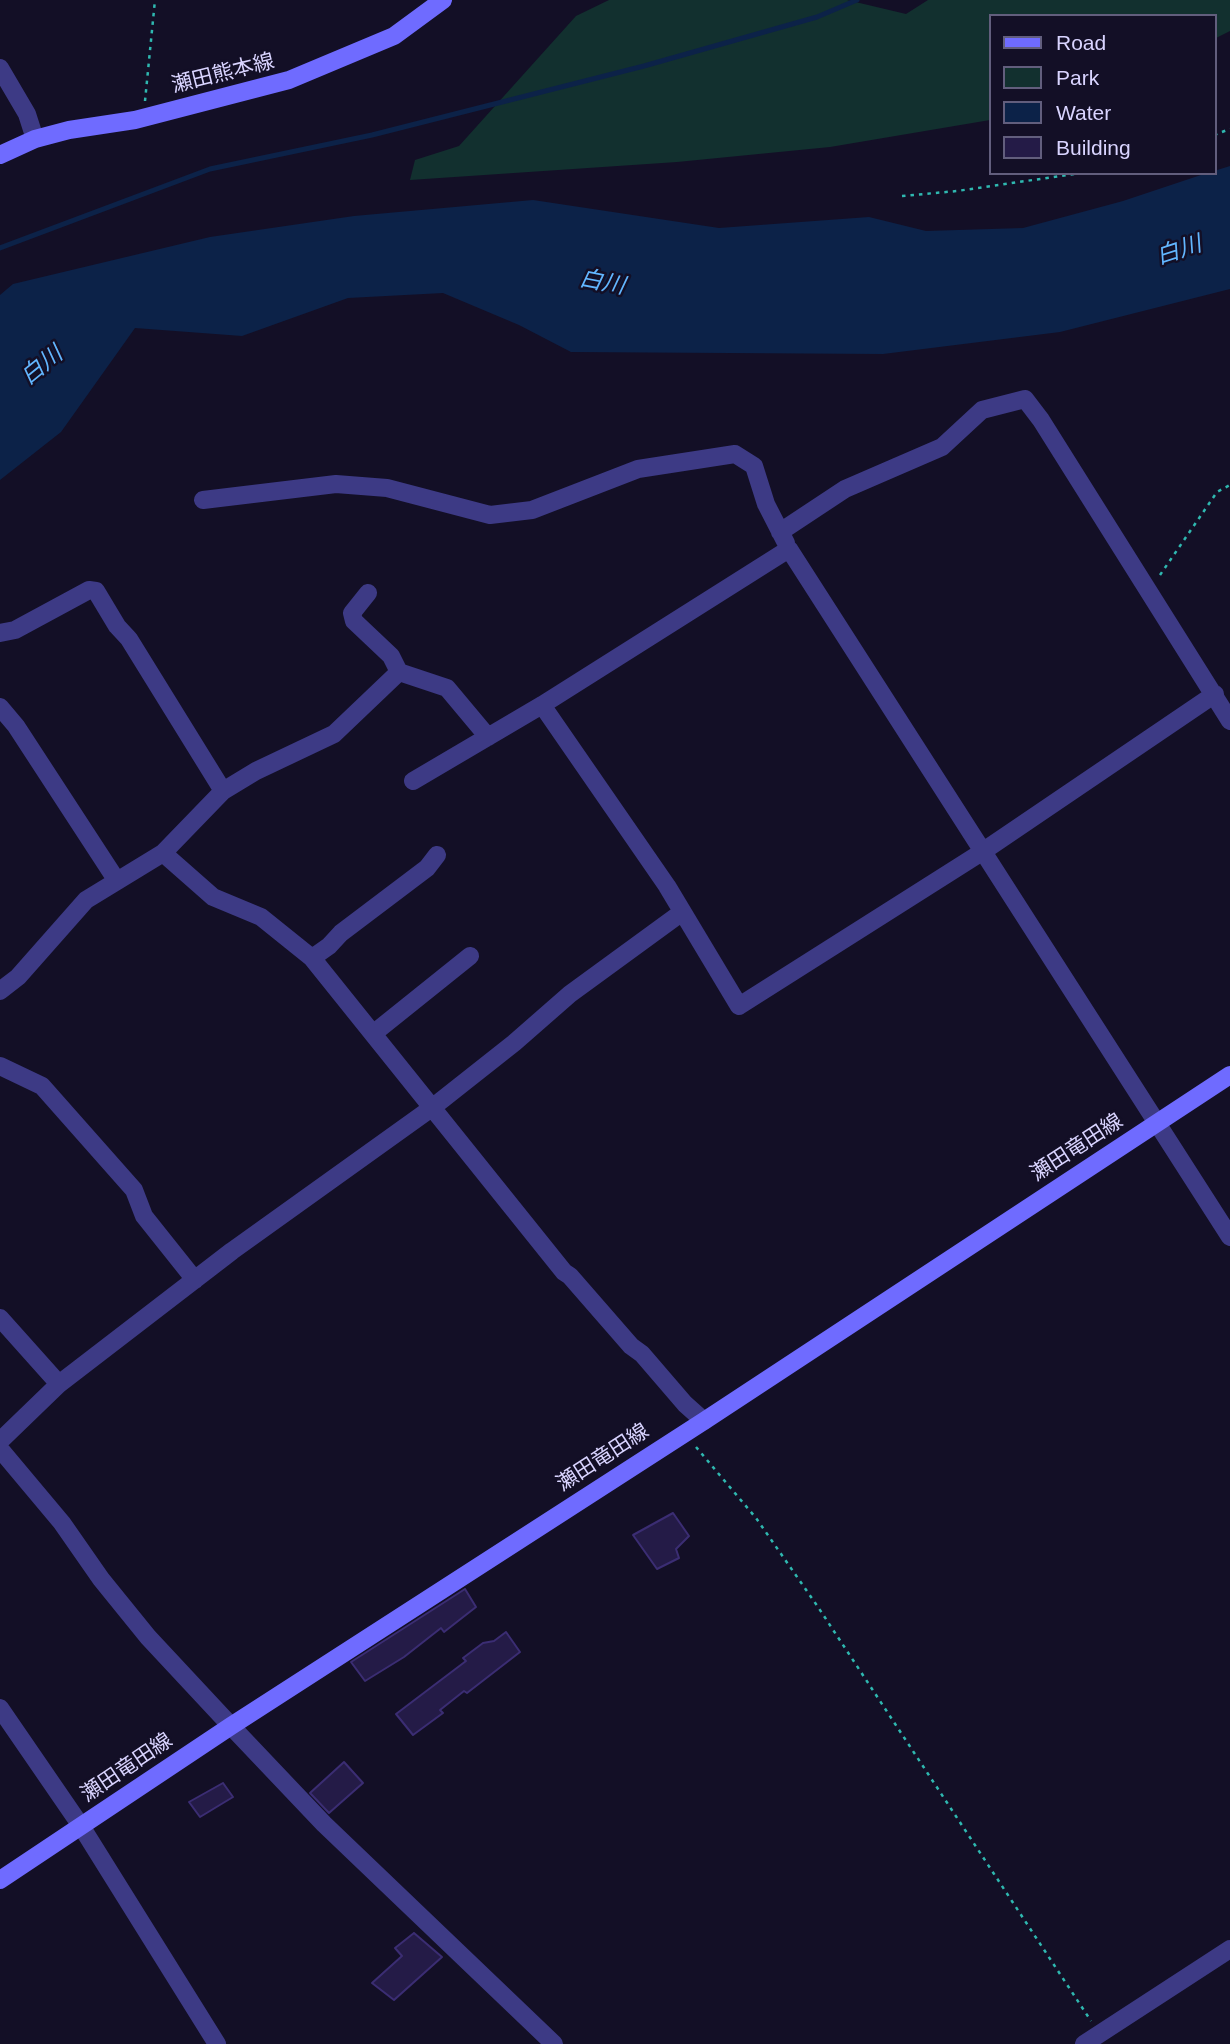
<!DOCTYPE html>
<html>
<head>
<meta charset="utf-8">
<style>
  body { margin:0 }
  #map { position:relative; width:1230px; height:2044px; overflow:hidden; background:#130f26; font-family:Helvetica,sans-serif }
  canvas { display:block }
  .legend { position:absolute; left:989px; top:14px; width:228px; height:161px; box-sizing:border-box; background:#130f26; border:2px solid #625e7d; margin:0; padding:9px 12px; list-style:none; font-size:21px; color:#d9d4ff }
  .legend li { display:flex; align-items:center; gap:14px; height:35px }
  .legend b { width:35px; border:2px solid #625e7d }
</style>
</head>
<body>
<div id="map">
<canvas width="1230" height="2044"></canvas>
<ul class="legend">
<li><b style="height:9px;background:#6f6bff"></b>Road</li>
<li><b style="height:19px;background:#12302f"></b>Park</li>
<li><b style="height:19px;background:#0c2248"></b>Water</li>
<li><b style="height:19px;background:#241b47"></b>Building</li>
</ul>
</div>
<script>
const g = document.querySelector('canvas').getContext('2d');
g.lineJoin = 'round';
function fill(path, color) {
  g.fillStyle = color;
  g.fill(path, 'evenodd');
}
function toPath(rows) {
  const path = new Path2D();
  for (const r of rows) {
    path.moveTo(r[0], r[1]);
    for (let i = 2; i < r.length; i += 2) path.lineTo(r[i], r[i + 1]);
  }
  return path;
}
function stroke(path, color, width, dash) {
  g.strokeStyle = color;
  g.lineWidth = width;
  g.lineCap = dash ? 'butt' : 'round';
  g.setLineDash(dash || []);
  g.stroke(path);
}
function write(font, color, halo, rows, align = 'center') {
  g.font = font + ' Helvetica,"Noto Sans JP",sans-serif';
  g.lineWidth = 5;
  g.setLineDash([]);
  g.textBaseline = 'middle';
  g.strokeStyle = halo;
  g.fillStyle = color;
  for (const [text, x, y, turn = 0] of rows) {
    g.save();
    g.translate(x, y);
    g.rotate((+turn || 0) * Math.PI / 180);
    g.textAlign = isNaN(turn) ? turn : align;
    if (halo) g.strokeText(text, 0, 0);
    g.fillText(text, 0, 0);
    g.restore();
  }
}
const green = toPath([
  [609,0,847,0,906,14,928,0,1230,0,1230,31,1214,39,1214,16,990,16,990,120,830,147,677,162,410,180,415,160,459,146,576,16]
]);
const water = toPath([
  [1230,166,1230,289,1060,332,883,354,571,352,519,325,443,293,348,298,242,336,135,328,61,432,0,480,0,295,13,284,210,237,354,216,533,200,719,228,869,217,926,231,1023,228,1123,201,1207,173,1214,173,1214,171]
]);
const stream = toPath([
  [0,248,210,169,372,135,644,66,817,17,857,0]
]);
const building = toPath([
  [673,1513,689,1536,676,1549,679,1558,657,1569,633,1535,673,1513],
  [465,1589,476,1607,444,1632,441,1628,404,1657,365,1681,351,1662,465,1589],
  [506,1632,520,1652,467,1693,464,1691,440,1710,443,1713,413,1735,396,1714,466,1661,463,1658,483,1643,494,1641,506,1632],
  [344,1762,363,1783,329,1813,310,1793,344,1762],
  [223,1783,233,1797,200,1817,189,1802,223,1783],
  [414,1933,442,1957,394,2000,372,1983,402,1956,395,1948,414,1933]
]);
const path = toPath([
  [145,101,155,0],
  [1214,135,1230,129],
  [902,196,957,191,1081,173],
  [1160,575,1217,492,1230,485],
  [696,1447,756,1518,818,1607,1091,2021]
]);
const street = toPath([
  [0,68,27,114,35,139],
  [203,500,336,484,387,488,490,515,532,510,638,469,735,454,754,466,766,504,786,543],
  [780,532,845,489,942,447,982,410,1025,399,1041,420,1230,721],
  [368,593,352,613,354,621,391,656,399,672],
  [0,633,15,630,89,590,96,591,117,626,129,639,223,791],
  [542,705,667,886,739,1006,982,852,1215,694],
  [0,707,16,726,117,881],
  [413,781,542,705,789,549,1230,1237],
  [163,853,213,897,261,917,312,958,564,1272,570,1276,631,1346,642,1354,685,1404,704,1421],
  [312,958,329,946,341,933,427,868,437,855],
  [0,991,18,977,86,900,163,853,223,791,256,771,334,734,399,672,447,688,488,737],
  [374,1033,470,956],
  [0,1066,42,1086,134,1190,144,1216,195,1280],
  [0,1318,59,1384],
  [0,1441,59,1384,232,1251,433,1107,514,1043,570,994,681,913],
  [0,1449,62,1523,101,1579,148,1637,231,1726,324,1824,554,2044],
  [0,1708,81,1826,217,2044],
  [1084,2044,1230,1949]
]);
const secondary = toPath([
  [0,155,35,139,69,130,135,120,289,80,394,36,443,0],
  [0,1880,231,1726,704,1421,1230,1075]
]);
const streetNames = [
  ["瀬田熊本線",223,74,-14],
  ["瀬田竜田線",1077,1148,-33],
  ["瀬田竜田線",603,1458,-33],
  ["瀬田竜田線",127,1768,-34]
];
const waterNames = [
  ["白川",1179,251,-18],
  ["白川",602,283,11],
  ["白川",42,366,-39]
];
fill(green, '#12302f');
fill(water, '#0c2248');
stroke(stream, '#0c2248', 5);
fill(building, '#241b47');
stroke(building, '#3b2d73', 2);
stroke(path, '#2fb8b0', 2.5, [3.5, 5]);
stroke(street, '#3d3a85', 18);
stroke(secondary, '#6f6bff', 18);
write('21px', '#d9d4ff', '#130f26', streetNames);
write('italic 23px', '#62b6ff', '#130f26', waterNames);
</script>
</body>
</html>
